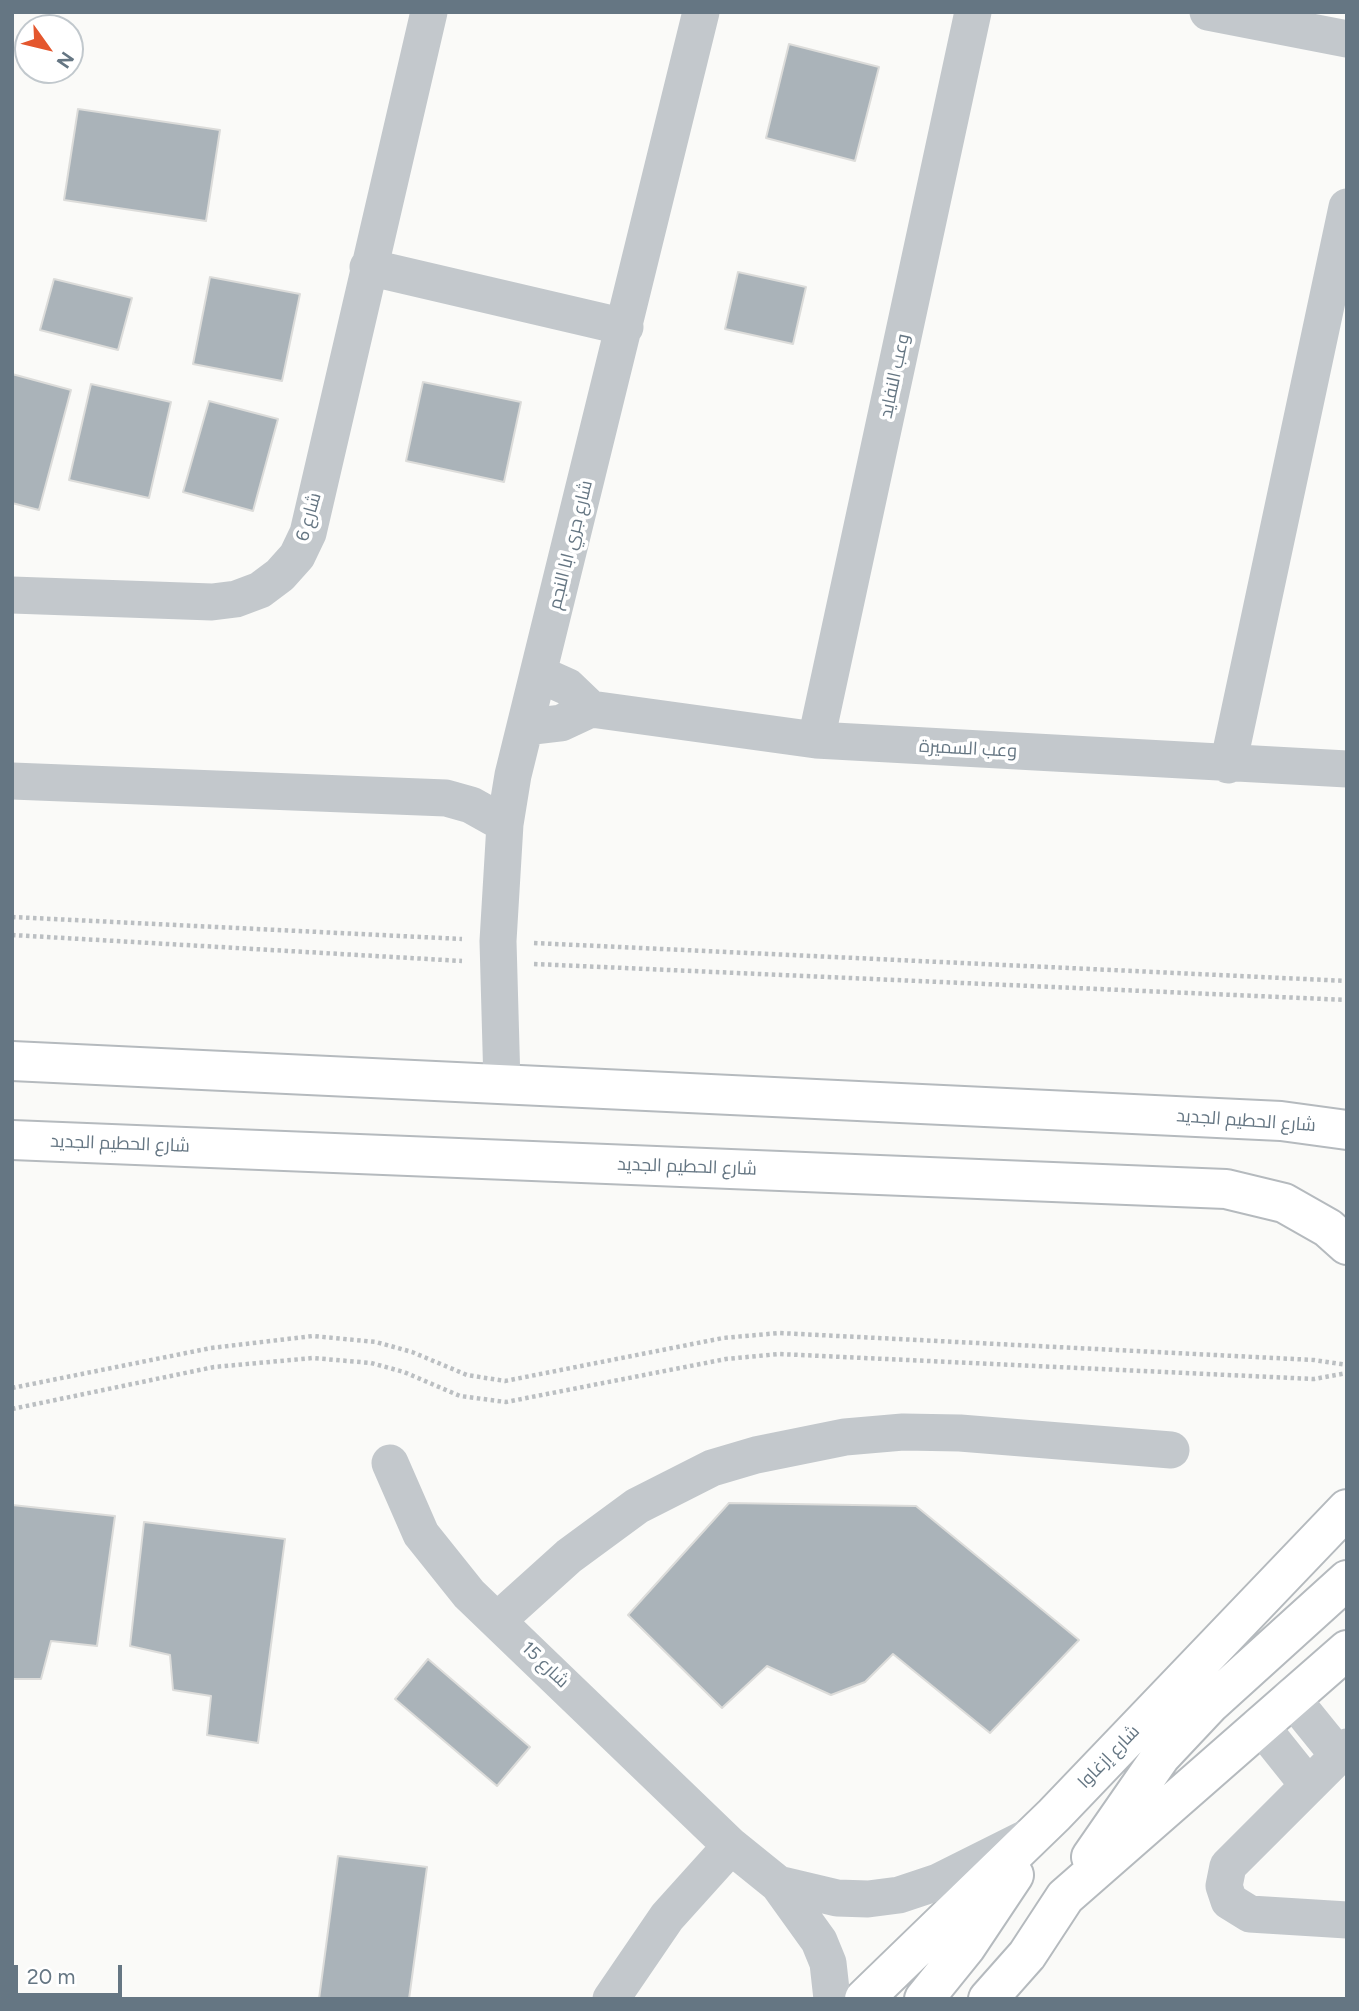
<!DOCTYPE html>
<html>
<head>
<meta charset="utf-8">
<style>
  body { margin:0 }
  #map { position:relative; width:1359px; height:2011px; overflow:hidden; background:#fafaf8; font-family:Figtree,sans-serif }
  canvas { display:block }
  .frame { position:absolute; inset:0; border:14px solid #657683; pointer-events:none }
  .north { position:absolute; left:14px; top:14px; width:70px; height:70px; box-sizing:border-box; background:#fff; border:2px solid #c1c8cd; border-radius:50%; rotate:124deg; font-size:19px; font-weight:700; line-height:28px; text-align:center; color:#657683 }
  .north::after { content:''; display:block; margin:auto; width:24px; height:32px; background:#e4572e; clip-path:polygon(50% 0,100% 100%,50% 72%,0 100%) }
  .scale { position:absolute; left:14px; top:1965px; width:108px; height:32px; box-sizing:border-box; border:4px solid #657683; border-top:0; padding-left:9px; font-size:21px; line-height:24px; white-space:nowrap; color:#657683; -webkit-text-stroke:5px #fff; paint-order:stroke }
</style>
</head>
<body>
<div id="map">
<canvas width="1359" height="2011"></canvas>
<div class="frame"></div>
<div class="north">N</div>
<div class="scale">20 m</div>
</div>
<script>
const g = document.querySelector('canvas').getContext('2d');
g.lineJoin = 'round';
function fill(path, color) {
  g.fillStyle = color;
  g.fill(path, 'evenodd');
}
function toPath(rows) {
  const path = new Path2D();
  for (const r of rows) {
    path.moveTo(r[0], r[1]);
    for (let i = 2; i < r.length; i += 2) path.lineTo(r[i], r[i + 1]);
  }
  return path;
}
function stroke(path, color, width, dash) {
  g.strokeStyle = color;
  g.lineWidth = width;
  g.lineCap = dash ? 'butt' : 'round';
  g.setLineDash(dash || []);
  g.stroke(path);
}
function write(font, color, halo, rows, align = 'center') {
  g.font = font + ' Figtree,Cairo,sans-serif';
  g.lineWidth = 7;
  g.setLineDash([]);
  g.textBaseline = 'middle';
  g.strokeStyle = halo;
  g.fillStyle = color;
  for (const [text, x, y, turn = 0] of rows) {
    g.save();
    g.translate(x, y);
    g.rotate((+turn || 0) * Math.PI / 180);
    g.textAlign = isNaN(turn) ? turn : align;
    if (halo) g.strokeText(text, 0, 0);
    g.fillText(text, 0, 0);
    g.restore();
  }
}
const building = toPath([
  [789,44,879,67,855,161,766,138,789,44],
  [78,109,220,130,206,221,64,200,78,109],
  [738,272,806,287,793,344,725,329,738,272],
  [210,277,300,294,282,381,193,364,210,277],
  [54,279,132,298,118,350,40,330,54,279],
  [12,374,71,390,39,510,12,503,12,374],
  [423,382,521,402,504,482,406,461,423,382],
  [91,384,171,402,149,498,69,480,91,384],
  [209,401,278,419,253,511,183,492,209,401],
  [729,1503,916,1506,1079,1640,990,1733,893,1654,865,1682,831,1695,767,1666,722,1708,628,1615,729,1503],
  [12,1505,115,1516,97,1646,51,1641,41,1679,12,1679,12,1505],
  [144,1522,285,1539,258,1743,207,1735,211,1696,173,1690,170,1655,130,1646,144,1522],
  [428,1659,530,1747,497,1786,395,1699,428,1659],
  [338,1856,427,1867,409,1999,319,1999,338,1856]
]);
const path = toPath([
  [12,917,462,939],
  [12,935,462,961],
  [534,943,1347,981],
  [534,964,1347,1000],
  [12,1388,211,1348,313,1336,376,1342,412,1352,467,1375,505,1381,723,1338,779,1333,1314,1360,1347,1365],
  [12,1409,214,1367,313,1358,371,1363,404,1372,460,1396,506,1402,726,1359,779,1354,1314,1379,1347,1373]
]);
const street = toPath([
  [1208,12,1347,39],
  [368,267,625,327],
  [12,595,212,602,236,599,260,590,280,575,297,556,308,533,429,12],
  [539,674,568,687,591,709],
  [527,727,561,723,591,709,816,740,1347,769],
  [816,740,973,12],
  [1228,765,1347,207],
  [12,781,446,798,471,805,505,824],
  [502,1084,498,941,505,824,513,775,701,12],
  [390,1463,421,1534,469,1594,731,1846,778,1884,819,1941,828,1963,832,1999],
  [498,1620,569,1556,637,1506,712,1468,756,1455,845,1437,903,1432,960,1433,1171,1450],
  [1291,1697,1338,1755],
  [1260,1725,1308,1785],
  [1347,1747,1228,1866,1224,1886,1229,1901,1250,1914,1347,1920],
  [778,1884,837,1898,868,1899,899,1895,938,1882,1022,1840],
  [611,1999,667,1917,731,1846]
]);
const primary = toPath([
  [12,1061,1281,1121,1347,1130],
  [12,1140,1226,1189,1284,1203,1328,1228,1347,1245],
  [1091,1857,1161,1756,1209,1705,1347,1580],
  [864,1999,1054,1815,1347,1509],
  [924,1999,966,1947,1014,1875],
  [988,1999,1027,1955,1065,1897,1347,1650]
]);
const streetNames = [
  ["وعب النفايد",895,376,-78],
  ["شارع 6",309,517,-74],
  ["شارع جري ابا النجم",571,545,-76],
  ["وعب السميرة",968,749,3],
  ["شارع الحطيم الجديد",1246,1121,4],
  ["شارع الحطيم الجديد",120,1144,2],
  ["شارع الحطيم الجديد",687,1167,2],
  ["شارع 15",545,1665,44],
  ["شارع إزغاوا",1109,1757,-46]
];
fill(building, '#aab3b9');
stroke(building, '#dcdcda', 2);
stroke(primary, '#b5babe', 42);
stroke(path, '#bbbfc2', 4.5, [3.5, 3.5]);
stroke(street, '#c3c8cc', 37);
stroke(primary, '#fff', 38);
write('18px', '#657683', '#fff', streetNames);
</script>
</body>
</html>
